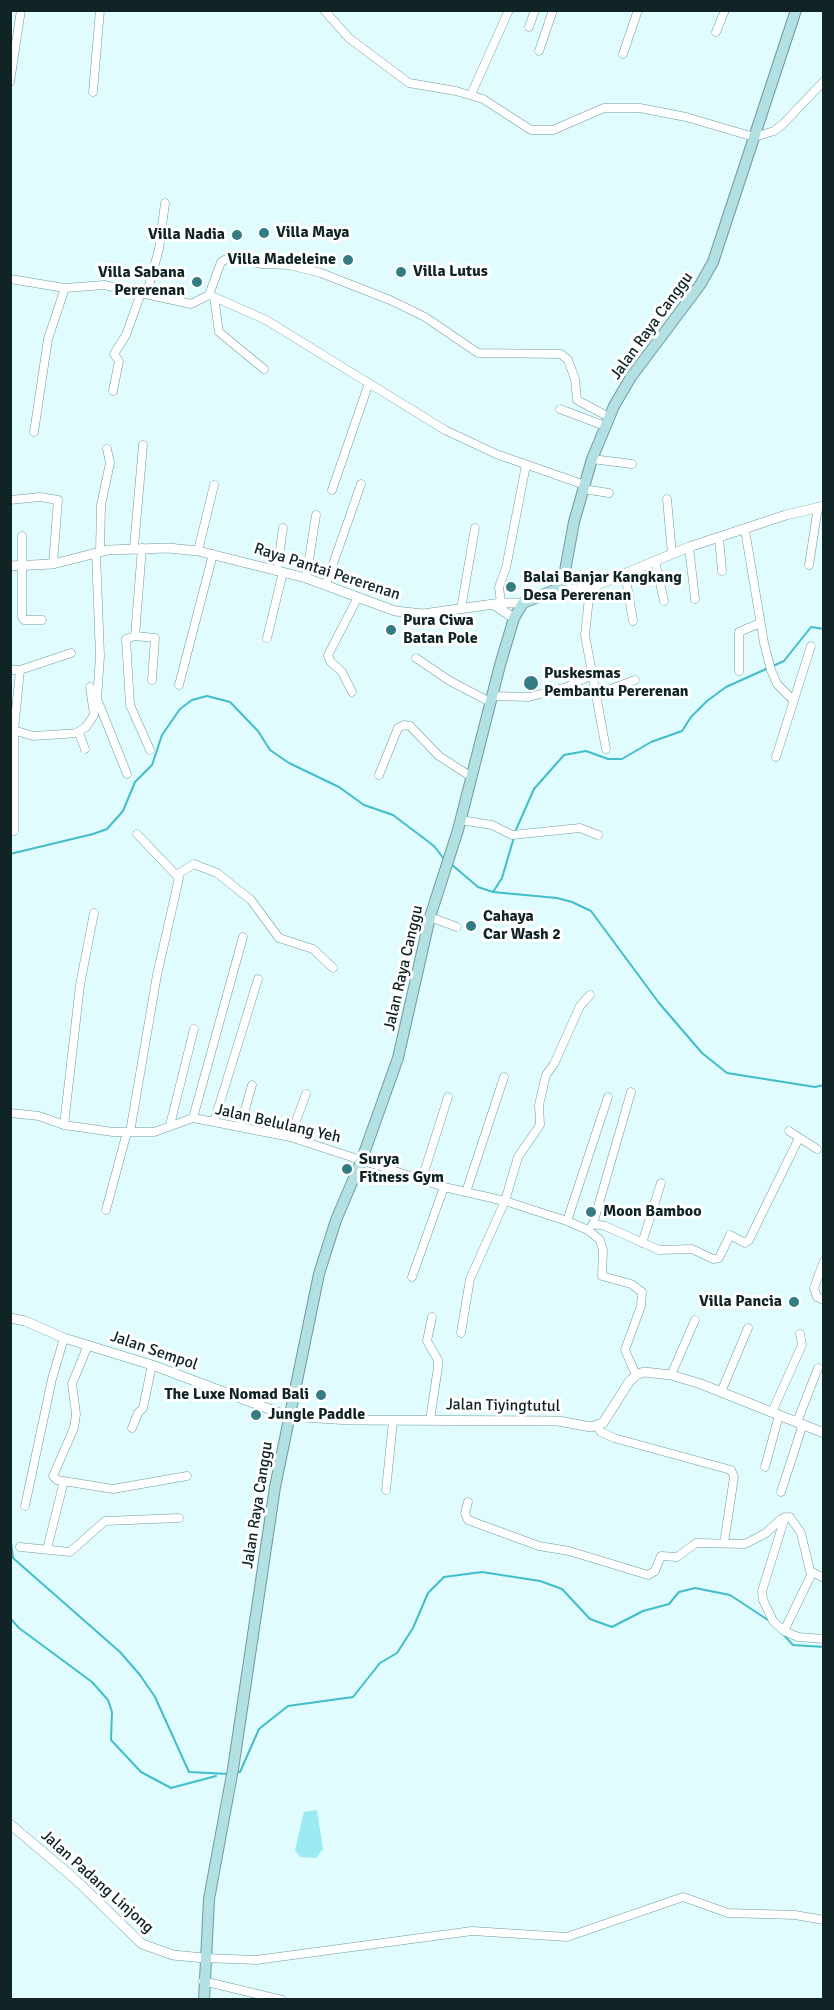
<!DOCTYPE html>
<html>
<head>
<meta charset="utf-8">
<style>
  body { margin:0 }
  #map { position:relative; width:834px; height:2010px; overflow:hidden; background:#e0fcff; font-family:Signika,sans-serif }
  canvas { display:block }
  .frame { position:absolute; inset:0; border:12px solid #102325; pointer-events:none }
</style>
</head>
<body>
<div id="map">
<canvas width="834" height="2010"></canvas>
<div class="frame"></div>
</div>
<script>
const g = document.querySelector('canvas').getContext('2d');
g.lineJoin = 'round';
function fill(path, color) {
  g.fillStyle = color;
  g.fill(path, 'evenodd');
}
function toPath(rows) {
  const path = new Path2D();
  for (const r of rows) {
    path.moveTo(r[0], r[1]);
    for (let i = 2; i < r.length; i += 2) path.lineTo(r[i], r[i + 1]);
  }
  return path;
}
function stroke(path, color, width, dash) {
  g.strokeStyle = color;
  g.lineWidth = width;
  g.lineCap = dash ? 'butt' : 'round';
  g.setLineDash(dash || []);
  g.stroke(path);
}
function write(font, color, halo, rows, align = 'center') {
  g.font = font + ' Signika,sans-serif';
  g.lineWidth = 6;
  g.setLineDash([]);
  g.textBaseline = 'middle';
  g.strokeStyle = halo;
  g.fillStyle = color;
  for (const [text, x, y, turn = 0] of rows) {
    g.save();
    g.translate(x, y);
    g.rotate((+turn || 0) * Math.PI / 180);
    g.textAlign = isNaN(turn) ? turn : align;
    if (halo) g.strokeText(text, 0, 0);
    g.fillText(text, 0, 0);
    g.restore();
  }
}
const green = toPath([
  [317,1810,323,1849,316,1858,300,1857,295,1850,304,1812]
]);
const stream = toPath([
  [515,832,534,789,564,755,586,751,608,759,622,759,651,742,682,731,691,717,707,701,726,687,784,661,811,627,824,629],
  [10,854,93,834,107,829,123,811,135,782,152,765,162,735,180,709,192,700,207,696,230,702,258,731,270,750,289,763,339,787,364,805,393,815,434,846,444,859],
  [451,864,478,887,493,892,557,898,572,902,591,911,659,1003,702,1053,727,1073,815,1087,824,1085],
  [493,892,502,878,514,837],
  [10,1535,13,1558,120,1652,140,1675,155,1697,189,1772,229,1774],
  [10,1618,19,1628,92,1682,108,1700,112,1712,111,1740,141,1772,171,1788,216,1776],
  [781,1632,793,1645,824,1647],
  [237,1772,240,1772,259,1729,288,1706,353,1697,380,1663,397,1653,413,1628,428,1593,444,1577,482,1572,540,1581,562,1589,590,1619,612,1627,643,1611,669,1604,679,1592,695,1588,730,1595,771,1622]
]);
const minor = toPath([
  [324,10,349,38,409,83,456,91,483,99,531,130,553,130,604,108,640,108,686,117,754,137,774,131,783,124,824,81],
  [529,27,535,10],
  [716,32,725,10],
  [539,51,553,10],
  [623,54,638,10],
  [10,82,21,10],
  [473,90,509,10],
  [93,92,100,10],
  [10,279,65,288,104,285,191,304,209,295,214,297,266,320,445,430,496,454,585,485],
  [147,293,159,249,165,203],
  [209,295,221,262,230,257,262,264,289,265,321,273,390,300,425,317,478,353,561,354,568,360,575,379,577,400,609,417],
  [214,297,219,332,264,369],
  [113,391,119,361,114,354,126,335,141,293],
  [560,409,605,426],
  [34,432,48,339,65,288],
  [592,459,632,464],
  [583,489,609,493],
  [332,490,369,383],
  [667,499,672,554],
  [10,500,40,497,58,500,53,564],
  [745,530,764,643,771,670,777,684,793,700],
  [22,536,22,617,24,620,42,620],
  [719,538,722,571],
  [134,547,143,445],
  [689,547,695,599],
  [142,548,135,636,155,638,152,680],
  [198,551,214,485],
  [100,552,101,505,110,463,107,449],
  [96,553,100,656,97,699,127,774],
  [655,561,664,601],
  [809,565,818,507],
  [277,571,283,528],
  [625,573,633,621],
  [306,578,316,515],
  [326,584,361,484],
  [590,588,585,635,606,749],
  [501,603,499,587,506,568,526,465],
  [461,609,475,528],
  [135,636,126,639,130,705,150,750],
  [267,638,283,572],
  [416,658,450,681,490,702],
  [10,670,20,670,71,653],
  [739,671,739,632,760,623],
  [179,685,213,554],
  [352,692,342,672,330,661,328,655,358,597],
  [595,695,635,680],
  [492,696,529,697,567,687,592,675],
  [10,729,33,736,79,733,85,749],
  [76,733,86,727,94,715,90,687],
  [776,757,811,646],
  [379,775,398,728,404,725,410,726,439,756,470,776],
  [460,820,492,825,512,835,580,828,598,835],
  [14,831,14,730,20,670],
  [178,874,194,864,217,873,251,900,279,938,313,949,333,968],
  [430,917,457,927],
  [10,1113,39,1116,64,1125,113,1132,154,1132,193,1118,214,1122,290,1137,444,1187,505,1201,567,1221,588,1230,600,1240,603,1250,602,1276,631,1284,642,1292,641,1306,625,1350,636,1375],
  [193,1118,243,937],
  [214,1122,258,979],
  [64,1125,80,985,94,913],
  [170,1125,194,1029],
  [240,1127,252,1085],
  [789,1131,817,1149],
  [130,1132,157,975,179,878,137,834],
  [290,1137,306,1094],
  [422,1179,448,1097],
  [466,1192,504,1077],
  [106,1210,127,1132],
  [567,1221,608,1097],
  [593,1224,631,1092],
  [588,1230,593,1224,605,1226,659,1250,692,1249,713,1259,719,1258,730,1235,745,1243,749,1240,799,1138],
  [642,1243,661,1183],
  [824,1261,814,1288,817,1297,824,1300],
  [412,1277,444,1187],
  [461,1333,470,1279,505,1201,518,1157,540,1125,539,1105,546,1075,554,1064,580,1006,590,995],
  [88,1345,72,1384,76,1414,74,1428,53,1476,57,1480,113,1489,187,1476],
  [671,1375,695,1320],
  [721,1392,748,1328],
  [772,1412,802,1345,800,1334],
  [430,1420,438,1367,438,1360,427,1341,432,1317],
  [797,1422,818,1368],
  [597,1426,601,1432,614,1438,731,1470,734,1477,725,1537],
  [132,1428,138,1413,143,1408,152,1365],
  [765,1467,779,1415],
  [386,1490,393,1421],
  [781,1492,803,1424],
  [468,1502,465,1513,468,1520,539,1546,569,1551,648,1575,655,1571,661,1556,677,1557,696,1543,745,1544,766,1533,781,1519,790,1517,801,1533,810,1571,824,1578],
  [25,1506,52,1379,64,1338],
  [785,1517,762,1591,763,1600,773,1621,784,1631,798,1637,824,1639],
  [20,1547,70,1552,105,1521,179,1518],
  [47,1549,64,1481],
  [784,1631,812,1573],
  [204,1958,256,1960,472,1931,567,1937,683,1897,728,1913,795,1915,824,1920],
  [203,1981,282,2000]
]);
const tertiary = toPath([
  [10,566,53,564,108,550,168,548,198,551,306,578,395,611,423,614,501,603,523,603],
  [562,587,576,590,590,588,689,547,786,515,824,506],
  [494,605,514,618],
  [10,1318,25,1321,64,1338,152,1365,288,1416,350,1420,558,1421,591,1427,603,1423,629,1382,636,1375,644,1372,671,1375,701,1384,824,1433],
  [10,1824,75,1879,142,1944,173,1955,204,1958]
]);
const secondary = toPath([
  [204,2000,209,1899,233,1769,275,1487,319,1274,336,1220,362,1159,398,1058,430,917,458,830,500,665,514,618,523,603,562,587,574,522,592,459,614,406,631,377,700,285,713,262,796,10]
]);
const markers = [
  [264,233,6,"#337c83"],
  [237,235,6,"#337c83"],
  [348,260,6,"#337c83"],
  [401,272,6,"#337c83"],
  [197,282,6,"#337c83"],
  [511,587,6,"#337c83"],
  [391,630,6,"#337c83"],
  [531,683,8,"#337c83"],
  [471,926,6,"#337c83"],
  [347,1169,6,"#337c83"],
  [591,1212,6,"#337c83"],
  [794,1302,6,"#337c83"],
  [321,1395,6,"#337c83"],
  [256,1415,6,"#337c83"]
];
const poiNames = [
  ["Villa Maya",276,233],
  ["Villa Nadia",225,235,"right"],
  ["Villa Madeleine",336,260,"right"],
  ["Villa Lutus",413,272],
  ["Villa Sabana",185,273,"right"],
  ["Pererenan",185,291,"right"],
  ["Balai Banjar Kangkang",523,578],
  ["Desa Pererenan",523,596],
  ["Pura Ciwa",403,621],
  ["Batan Pole",403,639],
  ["Puskesmas",544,674],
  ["Pembantu Pererenan",544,692],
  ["Cahaya",483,917],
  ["Car Wash 2",483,935],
  ["Surya",359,1160],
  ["Fitness Gym",359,1178],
  ["Moon Bamboo",603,1212],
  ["Villa Pancia",782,1302,"right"],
  ["The Luxe Nomad Bali",309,1395,"right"],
  ["Jungle Paddle",268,1415]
];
const streetNames = [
  ["Jalan Raya Canggu",652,326,-54],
  ["Raya Pantai Pererenan",327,572,18],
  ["Jalan Raya Canggu",404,968,-77],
  ["Jalan Belulang Yeh",278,1124,13],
  ["Jalan Sempol",154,1351,19],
  ["Jalan Tiyingtutul",503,1406,1],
  ["Jalan Raya Canggu",258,1505,-81],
  ["Jalan Padang Linjong",97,1882,42]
];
fill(green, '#9beaf2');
stroke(stream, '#41bec9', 2);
stroke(minor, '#6e9b9f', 9);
stroke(tertiary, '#6e9b9f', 10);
stroke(secondary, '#6e9b9f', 12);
stroke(minor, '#fff', 8);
stroke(tertiary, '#fff', 9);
stroke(secondary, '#b2e0e3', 10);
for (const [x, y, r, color] of markers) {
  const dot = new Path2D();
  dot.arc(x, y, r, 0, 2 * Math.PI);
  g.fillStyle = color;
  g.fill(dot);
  stroke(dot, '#fff', 2);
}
write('bold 16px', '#102325', '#fff', poiNames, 'left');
write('16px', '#102325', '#fff', streetNames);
</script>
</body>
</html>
